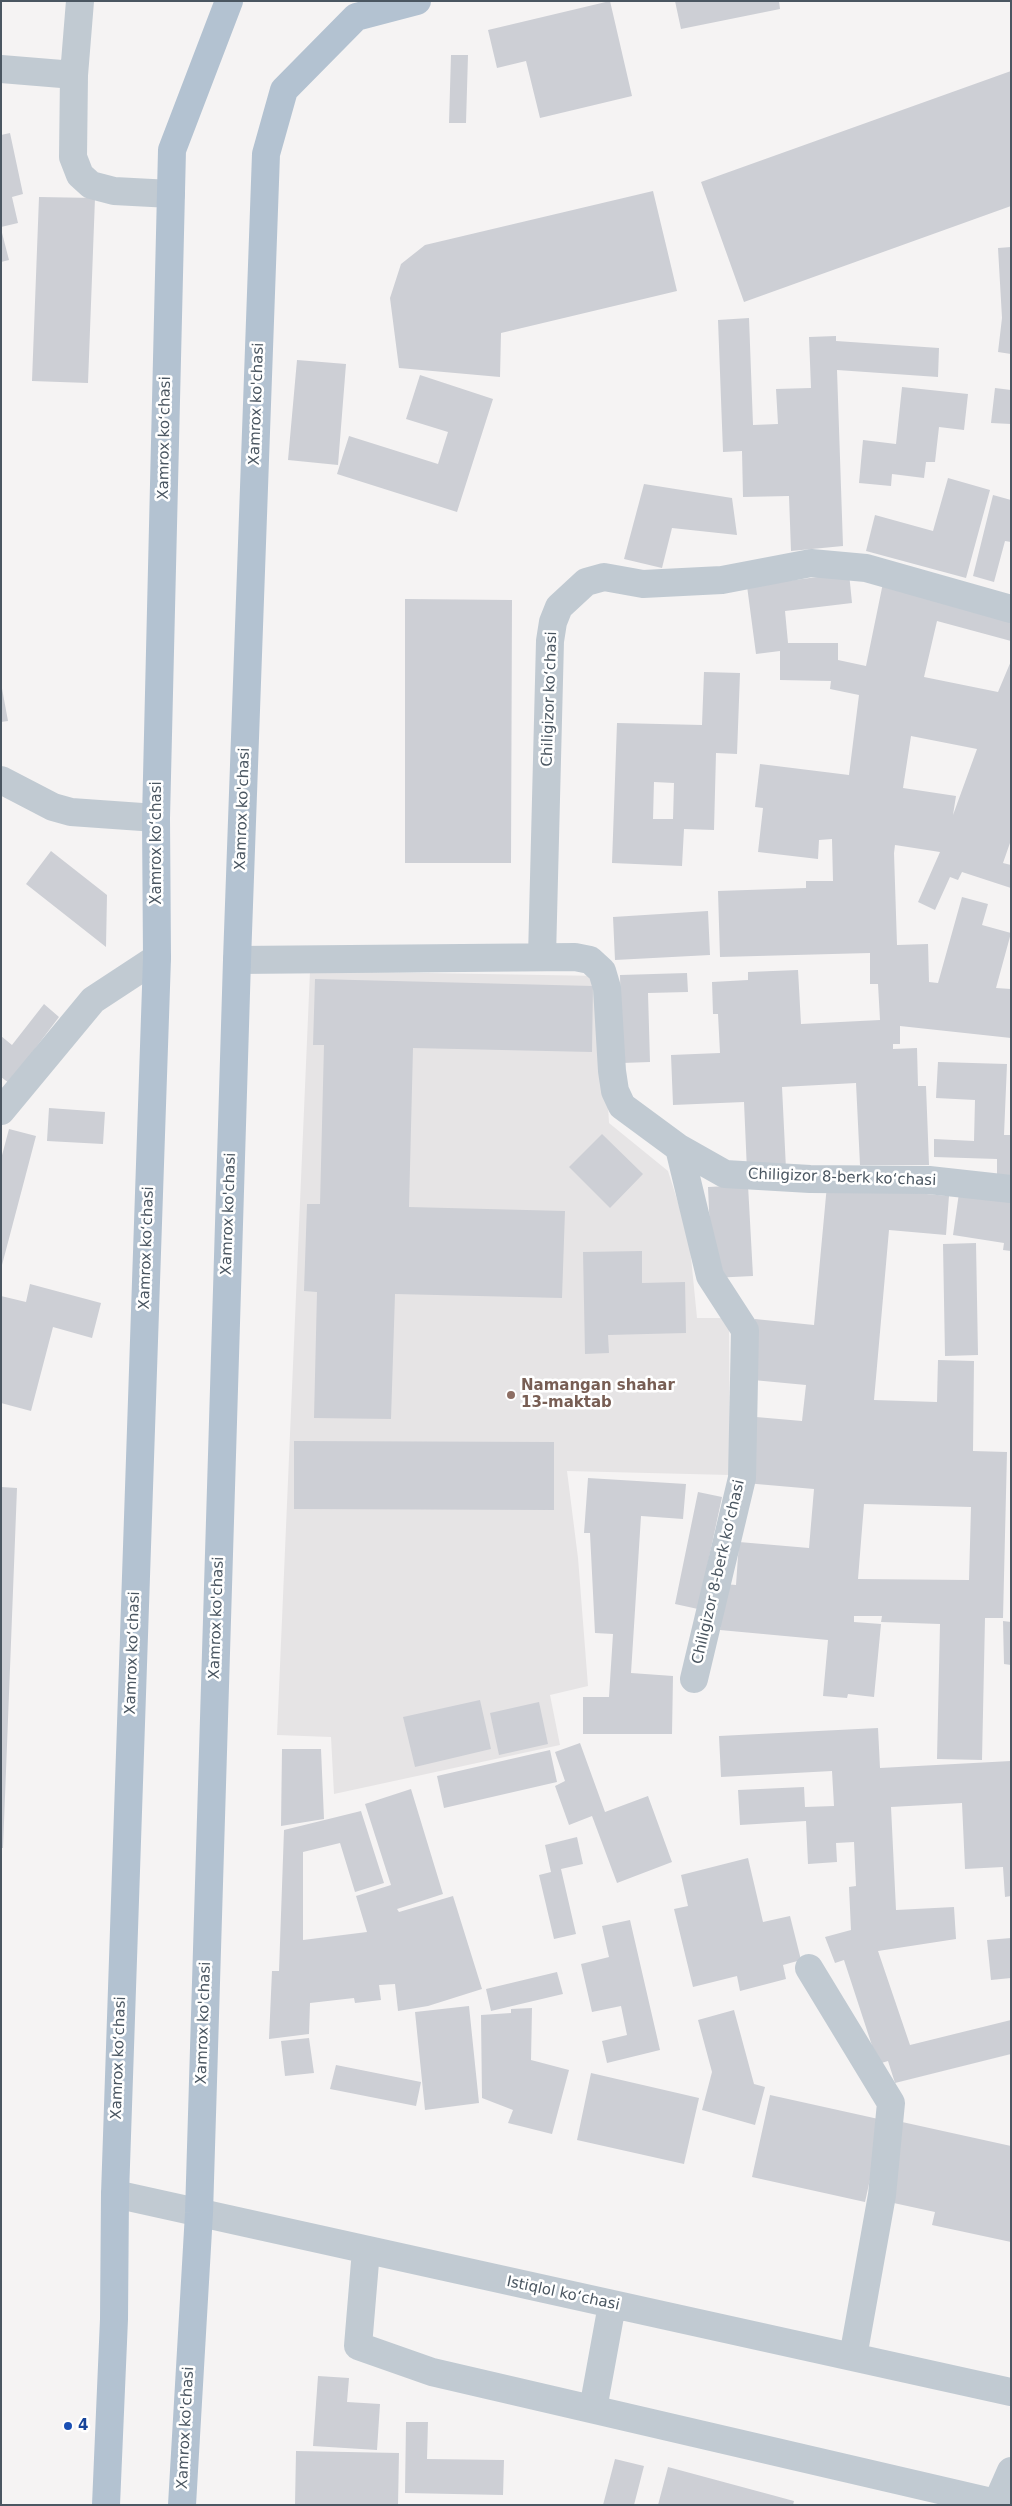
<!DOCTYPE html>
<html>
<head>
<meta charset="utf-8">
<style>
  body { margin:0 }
  #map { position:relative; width:1012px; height:2506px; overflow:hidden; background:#f5f3f3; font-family:"DejaVu Sans",sans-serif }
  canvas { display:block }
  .frame { position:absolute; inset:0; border:2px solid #4a5661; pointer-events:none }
</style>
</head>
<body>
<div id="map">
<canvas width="1012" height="2506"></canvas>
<div class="frame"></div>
</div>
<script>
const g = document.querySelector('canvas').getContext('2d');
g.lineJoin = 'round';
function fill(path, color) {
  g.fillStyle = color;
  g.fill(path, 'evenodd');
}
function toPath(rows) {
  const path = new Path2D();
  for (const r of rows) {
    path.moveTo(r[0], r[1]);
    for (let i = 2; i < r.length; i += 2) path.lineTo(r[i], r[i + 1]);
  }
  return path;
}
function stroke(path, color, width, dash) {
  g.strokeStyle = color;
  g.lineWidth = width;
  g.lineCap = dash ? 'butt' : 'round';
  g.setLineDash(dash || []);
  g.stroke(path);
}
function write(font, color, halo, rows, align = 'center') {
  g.font = font + ' "DejaVu Sans",sans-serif';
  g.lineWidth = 5;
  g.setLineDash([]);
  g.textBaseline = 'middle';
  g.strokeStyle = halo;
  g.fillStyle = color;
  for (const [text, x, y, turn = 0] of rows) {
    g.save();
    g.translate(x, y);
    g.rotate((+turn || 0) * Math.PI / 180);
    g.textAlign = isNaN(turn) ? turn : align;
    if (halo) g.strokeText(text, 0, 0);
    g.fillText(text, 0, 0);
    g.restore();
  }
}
const education = toPath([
  [310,971,601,976,609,1123,668,1171,689,1237,697,1318,729,1318,730,1475,567,1471,578,1558,588,1686,550,1695,560,1745,334,1794,331,1737,277,1735]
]);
const building = toPath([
  [610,1,632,96,540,118,526,61,497,68,488,30],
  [675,1,779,1,780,9,681,29],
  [451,55,468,55,466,123,449,123],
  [1011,71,1011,206,744,302,701,182],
  [10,133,23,194,12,197,18,223,1,227,1,135],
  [653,191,677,291,501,333,500,377,399,368,390,298,401,264,425,245],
  [39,197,95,198,88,383,32,381],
  [1,229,9,260,1,262],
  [1011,247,1011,354,998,352,1002,318,998,248],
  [749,318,753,425,778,424,776,389,811,388,809,337,836,336,836,341,939,348,938,377,837,370,843,546,791,551,789,496,743,497,742,451,723,452,718,320],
  [297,360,346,364,338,465,288,460],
  [420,375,493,399,457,512,337,474,349,436,438,464,448,432,406,419],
  [902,387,968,394,964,430,939,427,935,462,926,462,924,478,892,474,891,486,859,483,863,440,896,444],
  [995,388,1011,390,1011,424,991,423],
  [948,478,990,490,966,578,866,551,875,515,933,531],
  [644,484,732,498,737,535,672,528,662,568,624,559],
  [993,495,1011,500,1011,542,1005,541,994,582,973,576],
  [849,573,852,603,785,611,788,643,838,643,838,660,866,666,884,578,1011,619,1011,641,937,621,924,677,998,692,1011,661,1011,840,1003,863,1011,865,1011,888,962,872,958,880,950,877,935,910,918,902,940,852,895,845,894,853,897,945,928,944,929,982,938,983,962,897,988,904,982,925,1011,933,996,988,1011,989,1011,1038,900,1026,900,1044,893,1044,893,1049,917,1048,918,1086,926,1086,929,1165,860,1165,856,1083,782,1087,786,1169,747,1171,744,1102,673,1105,671,1055,720,1053,718,1014,713,1014,712,982,748,980,748,972,798,970,801,1024,880,1020,878,984,870,984,870,953,720,957,718,891,806,888,806,881,833,881,832,839,819,840,818,859,758,852,763,808,755,807,760,764,849,775,859,695,830,689,831,681,780,680,780,651,756,654,747,586],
  [911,736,977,749,953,815,956,796,903,788],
  [405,599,512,600,511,863,405,863],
  [704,672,740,673,737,754,716,753,714,830,684,829,682,866,612,863,617,723,702,725],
  [654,782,674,783,673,819,653,819],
  [1,683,8,721,1,722],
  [51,851,107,895,106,947,26,884],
  [708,911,710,955,615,960,613,917],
  [687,973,688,992,648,993,650,1062,622,1063,620,975],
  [315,979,593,986,592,1052,413,1048,409,1207,565,1211,562,1298,395,1294,391,1419,314,1418,317,1292,304,1291,307,1204,320,1204,324,1045,313,1045],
  [44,1004,59,1017,9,1083,1,1077,1,1036,12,1045],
  [938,1062,1007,1064,1004,1135,1011,1135,1011,1179,997,1179,997,1159,934,1157,934,1139,974,1141,975,1100,936,1098],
  [49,1108,105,1112,103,1144,47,1141],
  [9,1129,36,1136,2,1265,1,1159],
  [602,1134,643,1174,610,1208,569,1167],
  [748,1185,753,1276,712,1278,708,1187],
  [827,1185,949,1196,946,1235,889,1230,874,1400,937,1402,938,1360,974,1361,973,1451,1007,1452,1003,1618,985,1618,982,1760,937,1759,940,1624,881,1622,882,1616,854,1616,854,1622,881,1624,874,1697,848,1694,847,1698,823,1696,828,1640,720,1630,724,1584,736,1585,739,1542,809,1548,814,1489,745,1483,756,1417,802,1421,806,1385,753,1380,752,1340,755,1319,814,1325],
  [864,1504,971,1507,969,1580,858,1579],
  [960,1186,1011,1198,1011,1251,1003,1250,1004,1243,953,1235],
  [976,1243,978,1355,945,1356,943,1244],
  [642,1251,642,1283,685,1282,686,1333,608,1335,609,1353,585,1354,583,1252],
  [30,1284,101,1303,92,1338,53,1327,31,1411,1,1403,1,1296,26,1302],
  [294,1441,554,1442,554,1510,294,1509],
  [588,1478,686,1484,683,1519,641,1516,631,1673,673,1676,672,1734,583,1734,583,1697,609,1697,613,1634,595,1633,590,1533,584,1533],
  [1,1487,17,1488,3,1848,1,1848],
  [698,1492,722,1497,698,1609,675,1604],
  [1003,1621,1011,1622,1011,1665,1004,1664],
  [480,1700,491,1749,415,1767,403,1717],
  [539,1702,548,1744,499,1755,490,1713],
  [878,1728,880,1768,1011,1761,1011,1896,1005,1897,1003,1867,965,1869,962,1803,891,1807,896,1910,954,1907,956,1939,878,1951,910,2045,1011,2020,1011,2054,895,2083,888,2061,878,2064,844,1960,835,1963,825,1937,851,1930,849,1887,856,1886,854,1842,836,1843,837,1862,808,1864,806,1821,740,1825,738,1790,804,1787,805,1807,834,1806,832,1771,721,1777,719,1736],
  [580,1743,605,1812,648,1796,672,1862,617,1883,592,1816,569,1825,555,1786,565,1781,555,1752],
  [282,1749,321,1749,324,1819,281,1826],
  [550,1750,557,1782,444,1808,437,1776],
  [411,1789,443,1894,397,1909,399,1912,453,1896,482,1989,428,2006,398,2011,395,1984,379,1985,381,2000,355,2003,354,1998,310,2003,309,2034,269,2039,272,1971,279,1971,284,1830,361,1811,384,1883,355,1892,340,1843,303,1852,303,1940,367,1932,356,1896,391,1885,365,1804],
  [577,1837,583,1864,561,1869,576,1934,554,1939,539,1875,551,1872,545,1845],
  [748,1858,763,1922,790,1916,801,1960,783,1965,786,1979,740,1991,737,1976,693,1987,674,1909,688,1906,681,1875],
  [630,1920,660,2050,607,2063,602,2041,627,2035,621,2006,592,2012,581,1964,609,1957,602,1926],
  [1011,1938,1011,1978,991,1980,987,1940],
  [557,1972,563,1994,491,2011,486,1989],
  [469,2006,479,2103,425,2110,415,2012],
  [532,2008,531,2060,569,2070,552,2134,508,2123,513,2110,482,2098,481,2015,511,2013,511,2009],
  [734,2010,754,2084,765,2087,755,2125,702,2110,712,2072,698,2020],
  [309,2038,314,2073,285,2076,281,2041],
  [336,2065,421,2082,416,2106,330,2089],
  [591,2073,699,2098,684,2164,577,2140],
  [770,2095,883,2120,865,2202,752,2177],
  [893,2120,1011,2146,1011,2242,932,2225,935,2212,889,2202],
  [318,2376,349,2378,347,2402,380,2404,377,2450,313,2446],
  [406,2422,428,2422,427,2459,504,2460,503,2495,405,2493],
  [296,2451,399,2453,398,2505,295,2505],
  [615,2459,644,2466,634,2505,603,2505],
  [668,2467,794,2501,793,2505,658,2505]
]);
const minor = toPath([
  [80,1,74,75,73,157,80,175,91,185,114,191,171,194],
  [1,69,74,75],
  [1,780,53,807,71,812,156,818],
  [542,957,550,641,553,622,559,607,586,582,604,577,643,584,722,580,811,563,866,568,1011,609],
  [237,960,575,957,590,960,602,971,607,988,612,1071,615,1091,622,1106,679,1148,725,1174,810,1179,929,1180,1011,1189],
  [1,1111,93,1000,157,958],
  [679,1148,710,1276,745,1330,742,1478,694,1679],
  [809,1968,891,2103,882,2195,853,2357],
  [115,2194,1011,2392],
  [366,2250,358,2346,432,2372,1004,2505],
  [593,2409,612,2305],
  [996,2505,1011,2471]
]);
const major = toPath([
  [106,2505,114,2319,115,2194,157,958,156,818,172,150,229,1],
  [182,2505,199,2213,237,960,266,154,284,90,356,17,417,1]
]);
const markers = [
  [511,1395,5,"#8d6e63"],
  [68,2426,5,"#1a4fb4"]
];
const streetNames = [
  ["Xamrox ko'chasi",257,404,-88],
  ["Xamrox koʻchasi",165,438,-89],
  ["Chiligizor koʻchasi",550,699,-88],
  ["Xamrox ko'chasi",243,809,-88],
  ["Xamrox koʻchasi",157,843,-90],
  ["Chiligizor 8-berk koʻchasi",842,1178,2],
  ["Xamrox ko'chasi",229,1214,-88],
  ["Xamrox koʻchasi",147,1248,-88],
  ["Chiligizor 8-berk koʻchasi",719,1572,-77],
  ["Xamrox ko'chasi",217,1618,-88],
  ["Xamrox koʻchasi",133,1653,-88],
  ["Xamrox ko'chasi",204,2023,-88],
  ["Xamrox koʻchasi",119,2058,-88],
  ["Istiqlol koʻchasi",563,2294,12],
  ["Xamrox ko'chasi",186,2428,-87]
];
const educationNames = [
  ["Namangan shahar",521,1386],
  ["13-maktab",521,1403]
];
const transitNames = [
  ["4",78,2426]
];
fill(education, '#e6e4e5');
fill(building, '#cdcfd5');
stroke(minor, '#c1cad2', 28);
stroke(major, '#b3c2d1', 28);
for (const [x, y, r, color] of markers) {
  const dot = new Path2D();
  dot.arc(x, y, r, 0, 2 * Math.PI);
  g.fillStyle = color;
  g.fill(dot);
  stroke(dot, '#fff', 2);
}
write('15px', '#4a5661', '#fff', streetNames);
write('bold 15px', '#785e54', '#fff', educationNames, 'left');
write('bold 15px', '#164399', '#fff', transitNames, 'left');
</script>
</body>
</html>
